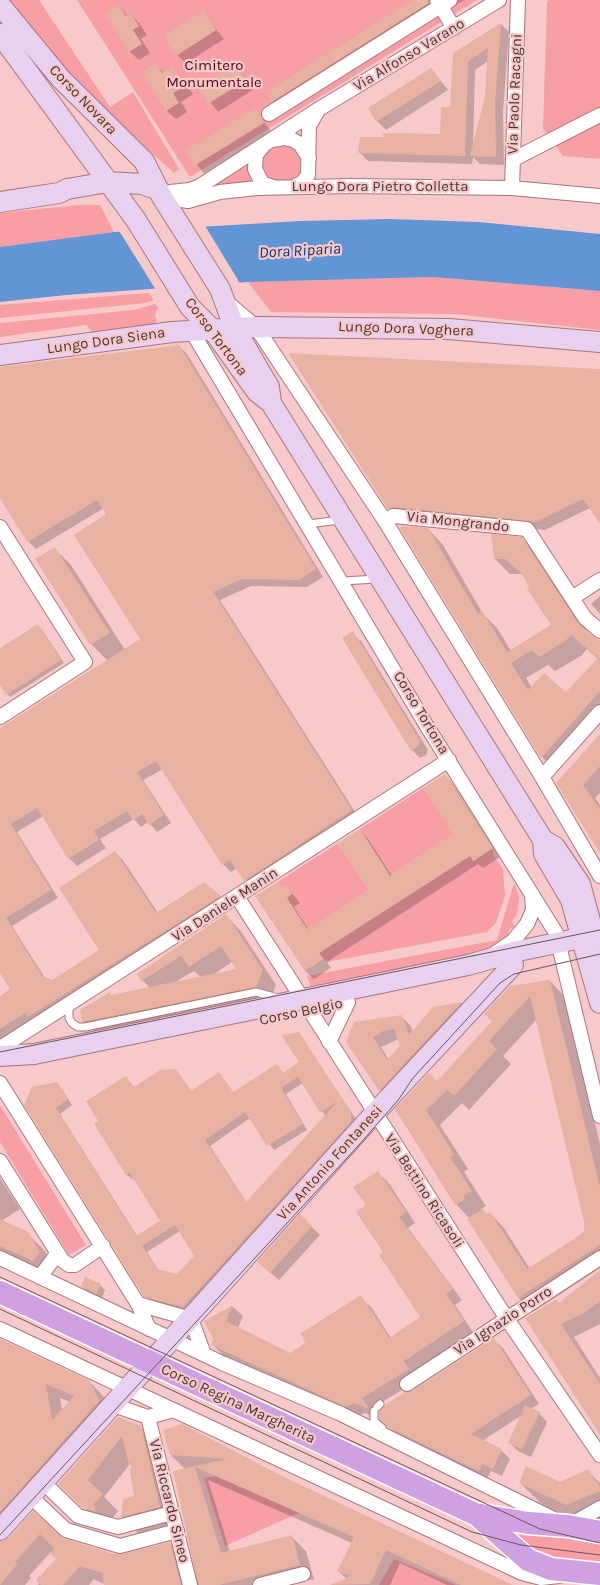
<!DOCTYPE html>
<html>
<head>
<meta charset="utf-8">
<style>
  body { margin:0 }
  canvas { display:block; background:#f8c9ca }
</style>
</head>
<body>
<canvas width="600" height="1585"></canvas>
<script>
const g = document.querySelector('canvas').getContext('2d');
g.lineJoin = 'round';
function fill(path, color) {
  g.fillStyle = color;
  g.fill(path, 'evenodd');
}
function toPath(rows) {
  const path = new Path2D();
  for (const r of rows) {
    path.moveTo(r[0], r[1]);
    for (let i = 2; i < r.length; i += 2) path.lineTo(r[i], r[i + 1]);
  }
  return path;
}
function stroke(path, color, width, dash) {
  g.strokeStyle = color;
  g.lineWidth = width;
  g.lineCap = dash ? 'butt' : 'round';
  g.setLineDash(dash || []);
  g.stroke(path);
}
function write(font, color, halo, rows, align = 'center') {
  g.font = font + ' Karla,sans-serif';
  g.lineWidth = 4.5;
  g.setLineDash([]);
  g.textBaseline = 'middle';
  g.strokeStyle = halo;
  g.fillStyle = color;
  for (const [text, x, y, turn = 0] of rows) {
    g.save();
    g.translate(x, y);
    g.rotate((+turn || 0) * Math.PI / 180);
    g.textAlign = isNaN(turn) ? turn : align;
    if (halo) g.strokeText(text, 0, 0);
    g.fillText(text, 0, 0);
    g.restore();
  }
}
const green = toPath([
  [9,0,39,0,110,107,133,92,179,169,174,173,89,96],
  [77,0,477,0,190,177],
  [549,0,600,0,600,159,563,156,543,128,547,2],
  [288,143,299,150,305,167,299,178,292,181,278,182,265,178,261,168,262,157,269,147],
  [249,160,248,172,252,182,196,195],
  [78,205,100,205,114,232,0,247,0,213],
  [433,277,600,291,600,330,454,314,271,312,248,282],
  [149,293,154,300,145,303,0,318,0,305],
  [155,304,158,308,155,315,157,321,152,326,93,333,86,325,0,337,0,323,134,310],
  [423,788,456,833,390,876,360,829],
  [338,843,369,890,305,931,278,882],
  [493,848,493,855,503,869,505,896,496,923,487,932,327,962,319,953,470,856,474,861],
  [514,883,519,897,517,915,512,920,514,927,509,930,508,936,503,943,496,944,493,951,311,986,307,976,497,940],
  [0,1105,86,1245,69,1255,0,1142],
  [216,1476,301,1512,225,1546,204,1478],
  [497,1521,600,1538,600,1563,539,1557],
  [394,1559,456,1585,379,1585]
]);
const water = toPath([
  [391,219,479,222,600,234,600,291,433,277,248,282,66,295,0,302,0,247,114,232,300,221]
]);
const pier = toPath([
  [204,224,241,285,156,290,118,229]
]);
const shadow = toPath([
  [415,0,465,0,455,5,449,2,284,112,273,101],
  [118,6,128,16,130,14,139,23,147,35,141,39,150,53,139,60,130,52,106,14],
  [203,13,224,39,186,63,177,55],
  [501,24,509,32,503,112,504,165,480,164,473,157,472,164,368,161,360,153,387,138,441,135,451,108,454,54],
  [488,61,486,96,473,146,475,70],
  [156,65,164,73,173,68,193,94,181,102,187,112,176,119,167,111,144,72],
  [236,65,254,89,218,112,199,87],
  [433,71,448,90,386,130,377,121],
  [254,110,272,132,204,174,187,151],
  [179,346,187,354,323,577,307,587,251,586,220,600,359,818,253,888,237,868,231,872,223,864,163,769,143,780,171,823,157,832,148,822,141,827,134,819,100,839,106,848,77,866,69,858,43,816,17,832,58,898,12,926,45,978,52,981,101,950,115,852,123,860,158,913,204,883,227,904,0,1042,0,997,12,989,0,970,0,730,108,661,91,644,54,548,71,565,125,650,142,639,108,515,104,508,36,549,28,541,0,496,0,368],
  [600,370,600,522,590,508,545,530,403,515,397,517,389,508],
  [401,528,428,529,443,545,483,614,497,628,511,651,553,625,525,576,522,574,510,574,495,559,521,538,537,554,588,633,600,642,600,723,557,772,542,757],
  [587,649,598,659,566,694,532,688,526,678,548,665,555,671,581,656],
  [600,596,600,614,591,604],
  [41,628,64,663,10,697,0,683,0,650],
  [352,633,361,641,428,750,426,755,420,758,412,750],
  [600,736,600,793,595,798,600,805,600,849,557,783],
  [445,775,453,784,500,857,483,868,478,864,327,962,331,968,314,979,305,971,257,896,278,883,282,888,286,886,300,903,294,907,309,930,370,890,360,830,368,839,392,876,455,835],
  [226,916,240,930,276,985,270,1001,98,1035,83,1021,111,996,150,988,142,980],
  [232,962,238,970,213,975],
  [194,971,201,977,175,982],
  [550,981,564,996,600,1144,600,1268,533,1312,518,1297,470,1219,456,1204,397,1109,437,1083,493,1021],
  [537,1019,583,1210,585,1232,530,1269,504,1228,490,1213,487,1215,481,1209,486,1206,464,1172,468,1169,440,1125,462,1103,469,1110,511,1064,503,1056],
  [462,1003,471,1012,390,1100,380,1090,347,1042,402,1017,411,1026,413,1032,434,1009],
  [399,1039,401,1046,389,1060,381,1047],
  [298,1033,356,1119,356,1128,189,1312,151,1302,145,1296,26,1105,56,1083,62,1089,72,1105,60,1114,137,1236,161,1221,134,1178,132,1179,126,1174,100,1121,126,1078,135,1088,176,1070,192,1092,219,1074,234,1093,276,1065,284,1074,301,1062],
  [303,1083,326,1117,247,1203,210,1146,250,1118,274,1150,307,1130,286,1094],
  [180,1231,196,1256,178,1276,159,1271,147,1252],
  [377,1172,388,1182,415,1223,408,1228,462,1300,455,1305,473,1332,413,1372,418,1380,371,1409,377,1418,365,1413,357,1416,223,1355,213,1345,214,1339,205,1322,233,1307,243,1316,238,1328,290,1355,307,1344,360,1297,371,1307,391,1338,422,1317,385,1253,367,1205],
  [0,1178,20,1209,1,1221,27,1233,44,1250,56,1269,49,1276,0,1253],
  [300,1216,320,1235,279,1280,267,1270],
  [600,1271,600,1324,574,1337,600,1378,600,1433,527,1318,556,1300,560,1304],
  [100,1285,105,1290,102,1298,88,1292,82,1286],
  [0,1339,89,1381,104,1397,114,1417,0,1542],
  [60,1398,70,1402,62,1410],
  [494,1340,503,1348,539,1404,530,1409,539,1413,547,1422,531,1457,518,1451,509,1442,522,1415,482,1441,501,1450,510,1459,502,1476,491,1471,487,1479,397,1435,381,1418,412,1393],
  [118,1418,141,1428,157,1444,176,1523,138,1533,122,1517,124,1500,135,1497,132,1466,130,1464,104,1497,118,1511,110,1521,101,1524,76,1500],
  [165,1431,281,1477,510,1585,447,1585,400,1563,390,1585,331,1585,347,1579,338,1571,352,1543,208,1480,230,1552,292,1537,306,1551,314,1579,288,1585,198,1585,174,1472,186,1470,171,1455],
  [588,1471,600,1483,600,1522,589,1527,543,1505,520,1483,560,1483],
  [33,1513,62,1539,114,1555,122,1556,170,1543,184,1557,192,1585,106,1585,94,1579,89,1585,38,1585,58,1559,51,1552,29,1576,31,1578,25,1585,0,1585,0,1544,10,1539]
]);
const building = toPath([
  [413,0,428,0,429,3,272,102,266,92],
  [118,5,126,16,130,13,139,26,133,30,142,44,129,52,105,13],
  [204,11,216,30,176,56,164,36],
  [501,23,495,103,496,157,470,156,485,96,488,48,468,61,465,156,358,153,360,137,385,137,382,133,440,134,441,107,450,107,453,53],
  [156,63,162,73,173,66,186,86,173,93,179,103,166,111,142,72],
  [236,63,246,80,208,104,198,87],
  [431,68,441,81,376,122,368,108],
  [255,108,264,123,194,166,185,151],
  [179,345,316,569,299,580,243,579,213,592,352,810,244,881,230,860,222,865,156,761,137,772,164,815,149,825,142,814,133,820,127,811,94,831,99,840,68,859,37,808,11,824,51,890,6,918,42,976,52,980,99,950,59,888,115,851,156,913,204,882,221,896,28,1017,25,1013,0,1029,0,996,10,989,0,973,0,728,140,639,74,535,106,514,97,500,27,542,0,498,0,367],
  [288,353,600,369,600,524,583,499,536,522,394,507,388,509],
  [401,526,428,528,478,614,482,611,507,652,551,625,527,589,529,587,522,574,505,559,494,559,491,534,522,537,578,623,594,638,600,640,600,691,541,758,400,528],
  [571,635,598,658,566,692,544,673,528,690,511,663,532,650,539,657,565,641],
  [55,547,110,633,90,645,35,559],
  [38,624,61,660,6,695,0,685,0,648],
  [353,631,420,741,418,746,411,751,342,638],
  [600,734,600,766,583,785,600,809,600,853,556,783],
  [445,774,493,848,473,861,470,856,319,953,323,959,305,971,255,896,278,882,281,887,286,884,292,894,287,898,307,929,369,890,338,843,360,829,390,876,453,835,423,788],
  [226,914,263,970,256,987,82,1022,80,1010,110,992,111,995,236,969,221,946,189,967,181,956,141,981,137,974],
  [550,980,600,1187,600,1245,518,1298,467,1219,483,1209,486,1214,490,1212,527,1269,574,1239,584,1231,585,1226,530,996,489,1041,497,1049,454,1096,447,1090,426,1110,454,1154,450,1157,472,1191,463,1196,465,1199,455,1205,395,1109,429,1073,437,1081,492,1021,484,1014,510,986],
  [462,1002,379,1091,346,1042,354,1022,402,1015,409,1035,433,1007],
  [394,1029,400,1046,387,1060,373,1037,383,1031],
  [299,1032,351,1112,351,1122,183,1307,144,1297,24,1105,32,1087,57,1082,68,1099,56,1108,136,1236,160,1221,129,1172,126,1175,94,1124,98,1121,86,1101,126,1076,134,1087,160,1070,176,1069,191,1091,219,1072,233,1092,277,1064,283,1073,299,1062,281,1035],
  [298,1077,320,1113,338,1101,246,1202,205,1140,245,1112,267,1146,303,1124,281,1088],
  [175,1225,194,1256,177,1274,157,1269,142,1246],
  [378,1171,406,1212,399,1217,453,1289,446,1294,464,1321,404,1361,409,1369,362,1398,369,1409,354,1403,346,1407,211,1345,213,1339,204,1321,233,1305,226,1321,290,1353,305,1343,301,1333,361,1295,389,1338,420,1317,379,1255,383,1252,356,1212,366,1205,353,1187],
  [300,1214,312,1226,270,1273,257,1262],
  [0,1219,28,1232,40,1252,33,1261,0,1246],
  [600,1270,600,1301,584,1313,561,1324,600,1384,600,1435,525,1318,557,1299,559,1303],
  [85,1277,101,1284,96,1294,81,1286],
  [494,1338,531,1395,471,1434,502,1449,493,1469,482,1464,479,1471,387,1427,379,1419,379,1412,385,1405,405,1392,412,1391],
  [0,1339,89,1380,99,1401,0,1512],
  [46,1384,74,1396,52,1420],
  [525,1405,540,1412,522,1449,508,1443],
  [118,1417,141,1426,160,1507,121,1517,123,1499,134,1496,130,1472,132,1462,129,1465,122,1436,88,1480,103,1494,94,1504,96,1512,83,1508,58,1484],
  [182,1424,282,1476,513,1585,461,1585,386,1550,370,1584,330,1585,351,1576,337,1571,354,1537,195,1467,221,1553,292,1535,300,1565,219,1585,199,1585,173,1471,227,1459,170,1455,163,1430],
  [526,1466,560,1482,588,1469,600,1487,600,1491,566,1505,519,1483],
  [33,1511,63,1538,114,1554,122,1554,170,1542,181,1585,104,1585,102,1573,80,1566,63,1585,41,1585,36,1580,56,1559,50,1553,55,1549,40,1534,15,1562,18,1563,0,1585,0,1542,9,1538]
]);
const lane = toPath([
  [308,524,340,520],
  [342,581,377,579],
  [69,1005,69,1018,72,1023,78,1027,85,1027,256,992,278,998],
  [377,1407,380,1404],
  [374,1411,374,1421,382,1428]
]);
const street = toPath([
  [437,0,454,28],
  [269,114,450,0],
  [272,140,284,138,293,140,300,144,309,158],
  [263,146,256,155,255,169,262,183,273,187],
  [514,159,600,115],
  [293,187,302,183,308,175,309,126,317,112],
  [512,188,518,0],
  [170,192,190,190,200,186,319,109,499,0],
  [162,197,188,201,220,192,257,188,349,186,512,188,600,196],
  [227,302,256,327,385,521,542,777,600,876],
  [191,330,428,728,556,933,600,1116],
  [385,521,393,516,527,529,585,618,600,631],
  [0,527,85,662,0,717],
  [572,598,600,580],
  [542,777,600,712],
  [238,898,507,1319,600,1455],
  [494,954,513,941,527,924,533,910,532,894],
  [329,1042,348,1002],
  [0,1048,449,760],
  [0,1083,138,1304,149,1329],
  [0,1161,62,1260,69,1265,75,1265,103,1246],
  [0,1258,222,1363,341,1414,568,1526,600,1508],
  [40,1277,57,1254],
  [138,1304,191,1319,204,1354],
  [0,1329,522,1573,541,1578,559,1576],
  [407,1384,600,1258],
  [113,1405,148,1417,174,1410],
  [148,1417,190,1585],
  [44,1483,78,1516,118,1527,172,1513],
  [31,1497,66,1530,120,1546,177,1531],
  [260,1585,303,1574]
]);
const secondary = toPath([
  [0,5,61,79,144,161,162,197,220,289,234,327,269,387,271,403],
  [0,34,136,220,190,307,212,329,257,392,271,403,543,840,555,847,580,884,600,957],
  [0,202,59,193,67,189,108,182,142,184,159,190],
  [0,355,172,332,256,327,449,329,600,342],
  [543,840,544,854,571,900,600,1003],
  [0,1056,34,1054,255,1009,468,965,518,951,600,934],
  [0,1530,374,1114,513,965]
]);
const primary = toPath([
  [0,1292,475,1514,528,1523,568,1526,600,1532],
  [477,1515,528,1560,551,1569,600,1574]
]);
const tram = toPath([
  [0,1052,600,930],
  [0,1277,540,1529,600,1543],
  [0,1309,472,1532,521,1545,600,1555],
  [0,1535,358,1146,399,1099,413,1078,500,983,514,974,600,954]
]);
const streetNames = [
  ["Via Alfonso Varano",409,55,-31],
  ["Via Paolo Racagni",515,94,-88],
  ["Corso Novara",83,100,46],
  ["Lungo Dora Pietro Colletta",380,187],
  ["Lungo Dora Voghera",406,329,2],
  ["Corso Tortona",216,337,53],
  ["Lungo Dora Siena",106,341,-8],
  ["Via Mongrando",458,522,6],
  ["Corso Tortona",421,713,59],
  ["Via Daniele Manin",225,905,-33],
  ["Corso Belgio",301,1012,-12],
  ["Via Antonio Fontanesi",330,1163,-48],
  ["Via Bettino Ricasoli",424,1191,57],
  ["Via Ignazio Porro",503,1321,-33],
  ["Corso Regina Margherita",238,1404,25],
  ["Via Riccardo Sineo",169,1501,76]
];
const parkNames = [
  ["Cimitero",214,66],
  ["Monumentale",214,83]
];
const waterNames = [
  ["Dora Riparia",300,251,-3]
];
fill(green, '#f89fa5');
fill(water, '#6394d4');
fill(pier, '#f8c9ca');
fill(shadow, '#0003');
fill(building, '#e8b2a3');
stroke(lane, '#aa7577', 9);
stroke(street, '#aa7577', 16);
stroke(secondary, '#aa7577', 22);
stroke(primary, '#fff', 25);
stroke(lane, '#fff', 7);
stroke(street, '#fff', 14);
stroke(secondary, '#e7d0f0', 20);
stroke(primary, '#cfa1e1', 22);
stroke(tram, '#6f5354', 1);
write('15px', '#4a3334', '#f8c9ca', streetNames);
write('15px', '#540217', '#f8c9ca', parkNames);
write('italic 16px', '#073a74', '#f8c9ca', waterNames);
</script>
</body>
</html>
